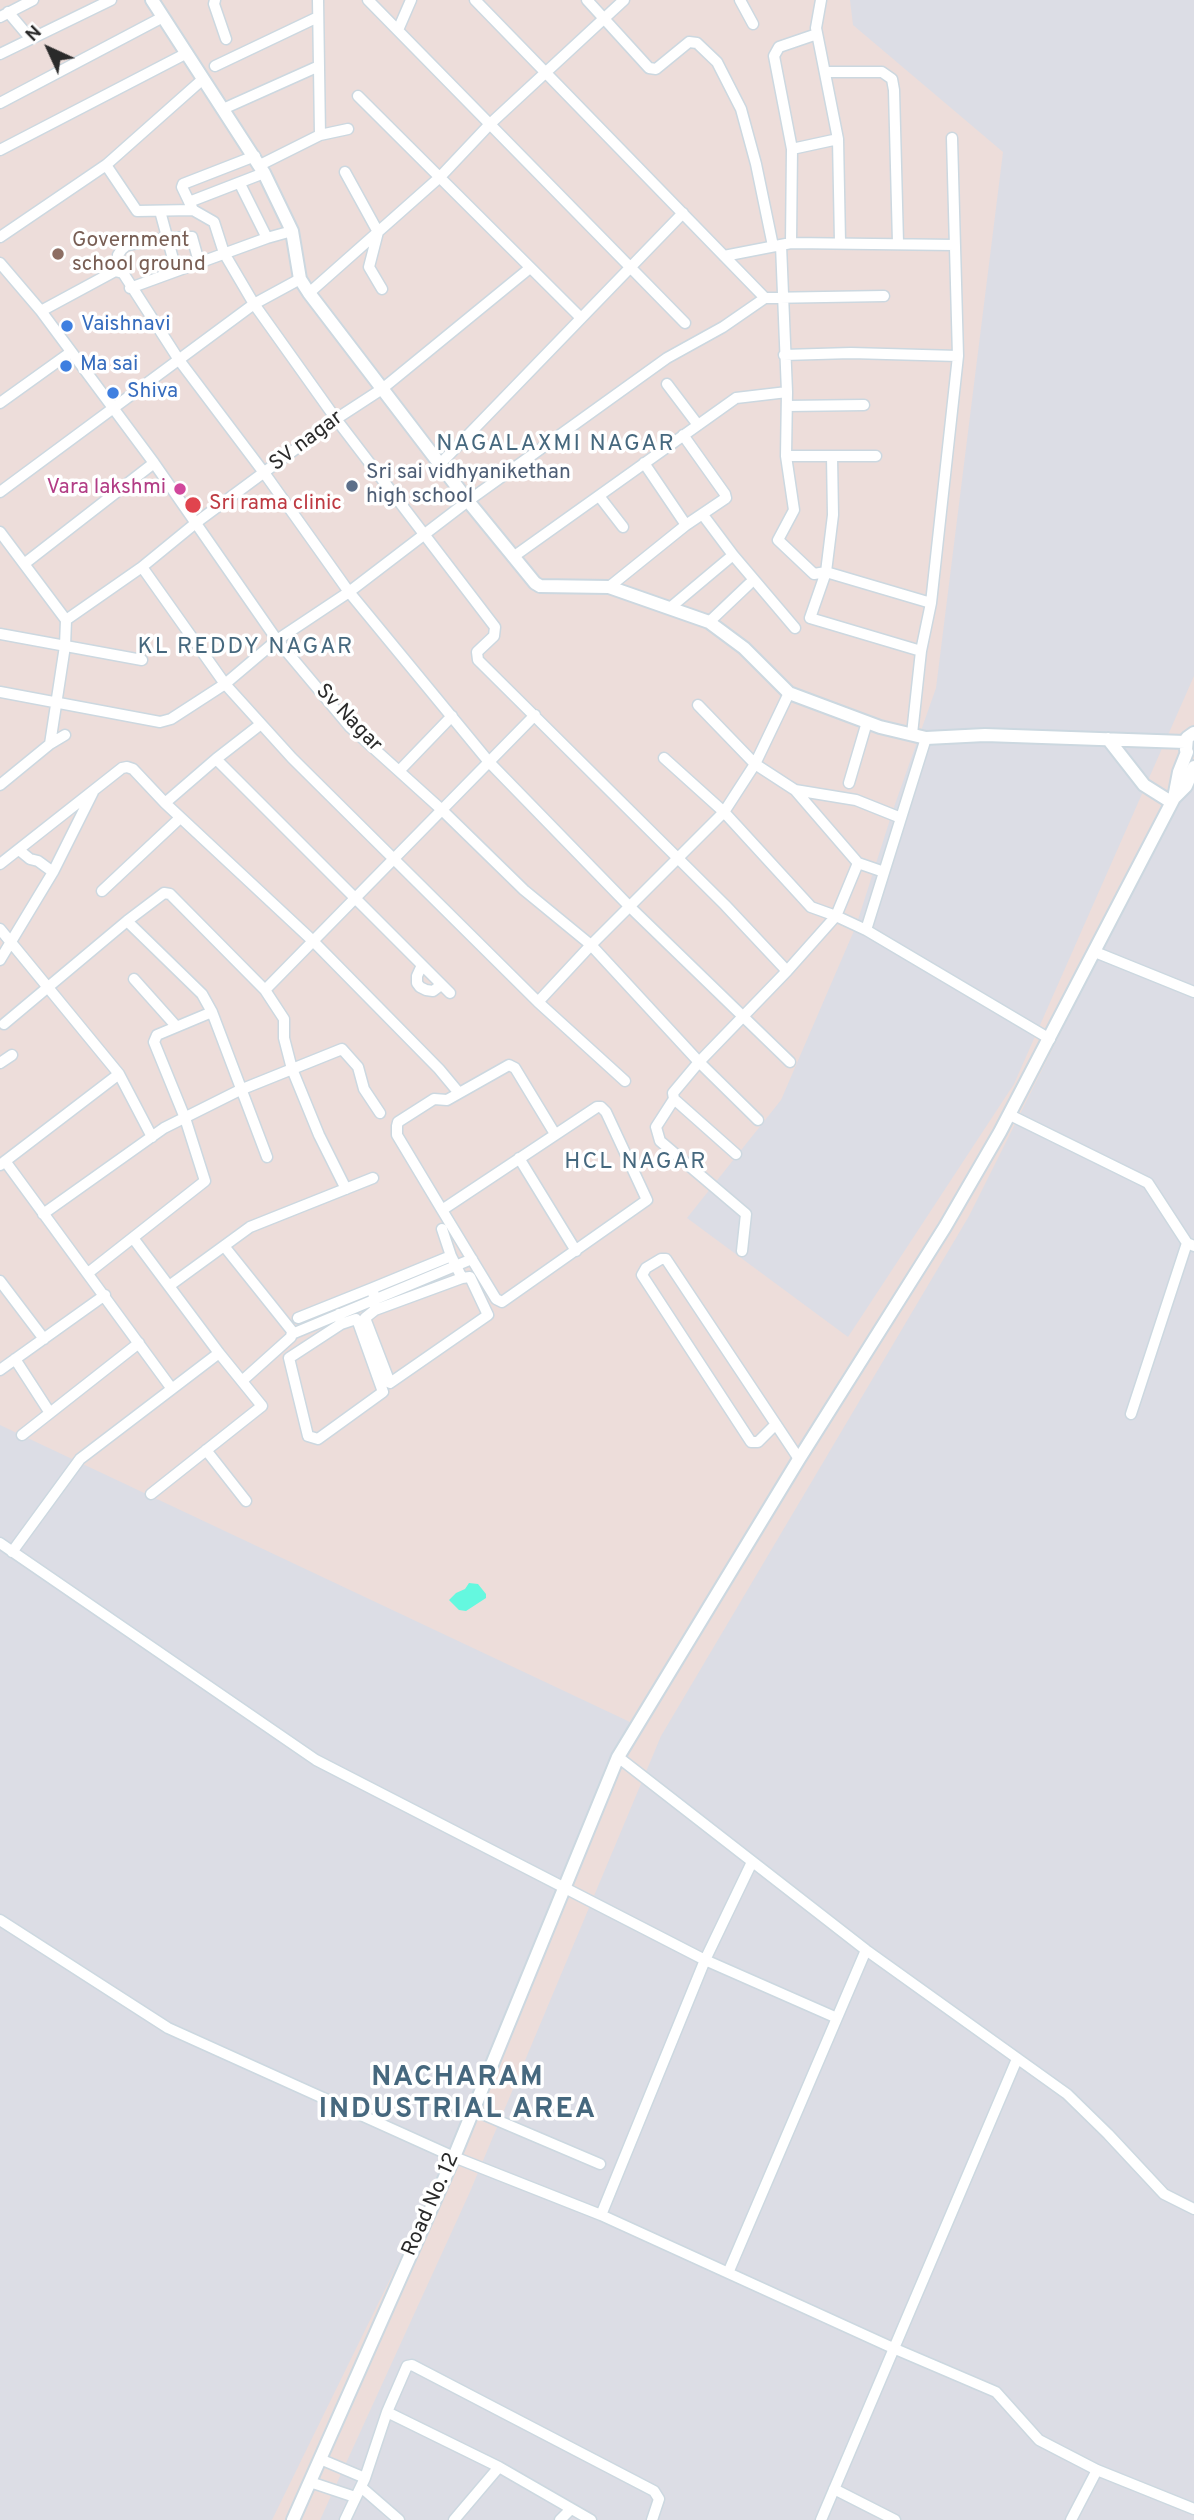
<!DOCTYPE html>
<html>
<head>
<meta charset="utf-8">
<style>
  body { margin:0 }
  #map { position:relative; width:1194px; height:2520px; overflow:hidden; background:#edddda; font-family:Overpass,sans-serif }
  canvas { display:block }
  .north { position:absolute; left:14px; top:14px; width:70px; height:70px; -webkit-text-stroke:5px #fff; paint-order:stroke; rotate:315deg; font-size:19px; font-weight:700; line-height:28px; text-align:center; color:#2a2a2a }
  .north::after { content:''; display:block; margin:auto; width:24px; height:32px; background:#2a2a2a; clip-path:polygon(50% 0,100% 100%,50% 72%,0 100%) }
</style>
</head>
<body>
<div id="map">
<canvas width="1194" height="2520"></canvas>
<div class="north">N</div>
</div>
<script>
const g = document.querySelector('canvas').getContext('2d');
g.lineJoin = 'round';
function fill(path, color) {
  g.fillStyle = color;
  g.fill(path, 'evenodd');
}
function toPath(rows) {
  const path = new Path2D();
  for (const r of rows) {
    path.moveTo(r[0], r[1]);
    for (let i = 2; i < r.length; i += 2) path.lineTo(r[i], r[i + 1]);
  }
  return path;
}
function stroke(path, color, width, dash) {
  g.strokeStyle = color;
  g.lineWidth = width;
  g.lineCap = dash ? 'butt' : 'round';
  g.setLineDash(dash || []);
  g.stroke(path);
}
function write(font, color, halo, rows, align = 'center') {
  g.font = font + ' Overpass,sans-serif';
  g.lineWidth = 7;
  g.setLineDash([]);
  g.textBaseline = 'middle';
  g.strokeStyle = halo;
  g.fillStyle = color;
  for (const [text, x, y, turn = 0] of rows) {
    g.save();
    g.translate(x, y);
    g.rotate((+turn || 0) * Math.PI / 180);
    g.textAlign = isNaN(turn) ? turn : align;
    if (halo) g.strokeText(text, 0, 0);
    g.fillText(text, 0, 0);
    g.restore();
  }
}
const industrial = toPath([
  [850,0,1194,0,1194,676,1014,1084,848,1337,687,1218,781,1100,856,926,894,807,936,688,1003,152,853,25],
  [1194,760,1194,2520,320,2520,469,2194,661,1736,969,1216,1175,804],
  [0,1425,630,1722,450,2157,272,2520,0,2520]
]);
const water = toPath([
  [469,1583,478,1584,486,1594,486,1598,466,1611,459,1610,449,1600,456,1593,465,1589]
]);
const minor = toPath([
  [215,0,214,4,226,39],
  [368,0,685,323],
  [475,0,765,298],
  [587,0,649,68,656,69,689,42,697,43,717,62,741,109,756,164,773,246],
  [740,0,753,24],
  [821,0,816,28,838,139,840,242],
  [8,12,30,38],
  [0,17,33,0],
  [398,30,411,0],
  [817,34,779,47,774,56,792,149,838,139],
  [0,54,111,0],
  [215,66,318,17],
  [826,72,882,72,892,79,894,90,898,243],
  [358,96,580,317],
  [0,103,163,17],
  [223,109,319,66],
  [320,135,348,129],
  [0,150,187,53],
  [106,165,137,211,193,210,214,222,224,253,254,304,336,419,495,627,494,636,477,652,478,660,725,905,787,971],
  [260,165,320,135,318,0],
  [345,172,378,232,369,267,382,289],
  [240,184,267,238],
  [189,202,264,173],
  [193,210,182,187,183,184,255,156],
  [160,211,176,270],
  [0,237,106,165,203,79],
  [791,243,792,149],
  [781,245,787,392,786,456,794,510,778,540,814,574,826,572,931,603],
  [724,256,791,243,955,245],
  [0,263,41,311,154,463,277,640,350,727,442,810,524,890,591,945,699,1062,758,1120],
  [119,271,118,255,122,249,127,245,166,238,192,237,199,262],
  [130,288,267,238,292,231],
  [309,293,440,177,490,124,624,0],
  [41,311,115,271,123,273,179,360,265,474,349,592,489,762,630,907,790,1062],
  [784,355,851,353,958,356],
  [667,384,698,425],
  [0,403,71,352],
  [787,406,864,405],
  [786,456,876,456],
  [832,456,833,515,826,572,810,618,921,651],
  [441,463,683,213],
  [644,463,686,525],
  [0,492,254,304,300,279],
  [599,496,623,527],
  [703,515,733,555],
  [0,532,66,620,142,567,197,522,336,419,382,389,530,268],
  [513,557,736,398,787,392],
  [24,564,154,463],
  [142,567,225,684,292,758,538,1002,625,1081],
  [609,587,686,525,726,498,725,494,683,435],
  [671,607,733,555,795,628],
  [709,622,749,584],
  [0,634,142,660],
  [0,692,160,722,171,719,225,684,277,640,349,592,468,501,667,358,723,327,765,298,884,296],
  [698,705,755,764,795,790,858,863,836,916,787,971,699,1062,673,1093,674,1099,736,1154],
  [912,734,921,651,931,603,958,356,952,138],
  [926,738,866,930,1050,1039],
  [50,744,65,646,66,620],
  [664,758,724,812,811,907,836,916,866,930],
  [216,759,450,993],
  [399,771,452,716],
  [849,783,867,722],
  [0,785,50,744,65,735],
  [795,790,856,800,901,818],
  [165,803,216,759,261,724],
  [19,850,30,859,38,861,53,872],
  [858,863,884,872],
  [0,864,122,768,127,767,133,769,165,803,313,941,439,1069,459,1093],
  [102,891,180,818],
  [127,921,202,994,212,1012,267,1157],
  [0,929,119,1074,152,1137],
  [1095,952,1194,992],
  [0,960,53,872,93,792],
  [422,965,417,976,417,983,420,987,426,990,433,991,441,985],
  [134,979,176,1026],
  [265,990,535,715],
  [538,1002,591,945,724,812,755,764,789,693],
  [4,1024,127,921,164,893,170,894,265,990,284,1019,284,1038,292,1069,319,1135,346,1189],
  [0,1063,12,1055],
  [674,1099,656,1127,660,1141,746,1214,742,1251],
  [1010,1115,1148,1183,1187,1243,1194,1246],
  [519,1158,576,1251],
  [5,1161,172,1389],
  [0,1165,119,1074],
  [442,1210,597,1107,601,1107,606,1112,647,1200,502,1302,496,1299,442,1210,397,1135,397,1126,398,1122,434,1099,447,1100,509,1065,515,1068,555,1134],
  [43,1214,164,1128,240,1090,342,1049,358,1067,364,1089,380,1113],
  [442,1229,451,1256,373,1288,375,1310,462,1278,451,1256],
  [133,1238,219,1353,262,1406,151,1494],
  [224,1246,292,1331,291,1337,242,1381],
  [88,1273,205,1181,185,1118,154,1042,157,1035,212,1012],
  [0,1281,44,1339],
  [169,1286,250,1227,373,1178],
  [375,1310,365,1318,390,1383,488,1315,470,1277,462,1278],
  [339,1314,341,1324,289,1358,308,1436,318,1439,383,1392,358,1322,356,1319,341,1324],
  [298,1318,373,1288],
  [292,1334,472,1259],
  [15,1359,50,1413],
  [0,1370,105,1295],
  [1131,1414,1187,1243],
  [775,1425,758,1442,751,1442,642,1275,646,1268,661,1259,666,1259,799,1459],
  [22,1435,139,1343],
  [206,1450,246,1501],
  [0,1543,316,1760,705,1960,837,2018],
  [12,1552,80,1459,219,1353],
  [618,1757,866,1950,1067,2094,1108,2134,1164,2194,1194,2209],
  [0,1920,168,2028,454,2157,601,2215,893,2348,996,2392,1039,2440,1097,2470,1194,2509],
  [473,2110,600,2164],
  [601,2215,705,1960,752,1862],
  [728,2273,866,1950],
  [320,2459,365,2478],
  [310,2482,355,2497],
  [361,2487,399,2520],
  [834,2489,895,2520],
  [345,2520,365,2478,387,2412],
  [454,2520,499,2467],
  [560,2520,571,2509],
  [591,2520,499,2467,387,2412,407,2366,412,2365,654,2491,659,2499,652,2520],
  [821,2520,1017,2059],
  [1071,2520,1097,2470]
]);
const tertiary = toPath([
  [152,0,264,173,292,231,300,279,309,293,468,501,535,583,540,586,609,587,709,622,744,648,789,693,880,727,926,738,985,735,1185,742],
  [1108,739,1144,785,1171,802],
  [1186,750,1187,738,1194,733],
  [1174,798,1186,786,1194,767],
  [293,2520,454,2157,618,1757,799,1459,945,1227,1000,1132,1174,798,1179,772,1187,752]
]);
const markers = [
  [58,254,7,"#8d6e63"],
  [67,326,7,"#3f7fe0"],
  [66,366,7,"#3f7fe0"],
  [113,393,7,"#3f7fe0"],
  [352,486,7,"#5c6f8a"],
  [180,489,7,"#d1479c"],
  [193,505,9,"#e0444e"]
];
const educationNames = [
  ["Government",72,242],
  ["school ground",72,266]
];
const shopNames = [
  ["Vaishnavi",81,326],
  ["Ma sai",80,366],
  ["Shiva",127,393]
];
const streetNames = [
  ["SV nagar",307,442,-37],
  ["Sv Nagar",348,719,46],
  ["Road No. 12",432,2205,-66]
];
const serviceNames = [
  ["Sri sai vidhyanikethan",366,474],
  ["high school",366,498]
];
const hotelNames = [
  ["Vara lakshmi",166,489]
];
const healthNames = [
  ["Sri rama clinic",209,505]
];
const neighbourhoodNames = [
  ["NAGALAXMI NAGAR",556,445],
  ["KL REDDY NAGAR",246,648],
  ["HCL NAGAR",636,1163]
];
const districtNames = [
  ["NACHARAM",458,2079],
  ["INDUSTRIAL AREA",458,2111]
];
fill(industrial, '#dcdde5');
fill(water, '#64f8df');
stroke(minor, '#ccd8e0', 13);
stroke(tertiary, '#ccd8e0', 16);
stroke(minor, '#fff', 10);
stroke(tertiary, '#fff', 12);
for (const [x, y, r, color] of markers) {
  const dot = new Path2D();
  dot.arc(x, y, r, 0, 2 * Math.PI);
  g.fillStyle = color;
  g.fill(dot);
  stroke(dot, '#fff', 2.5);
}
write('21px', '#785e54', '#fff', educationNames, 'left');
write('21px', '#366cbe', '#fff', shopNames, 'left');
write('21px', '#2a2a2a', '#fff', streetNames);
write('21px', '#4e5e75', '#fff', serviceNames, 'left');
write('21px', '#b23c85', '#fff', hotelNames, 'right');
write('21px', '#be3a42', '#fff', healthNames, 'left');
g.letterSpacing = '2px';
write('23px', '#46687e', '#fff', neighbourhoodNames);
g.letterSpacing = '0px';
g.letterSpacing = '2px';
write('bold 28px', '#46687e', '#fff', districtNames);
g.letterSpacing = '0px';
</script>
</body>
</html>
